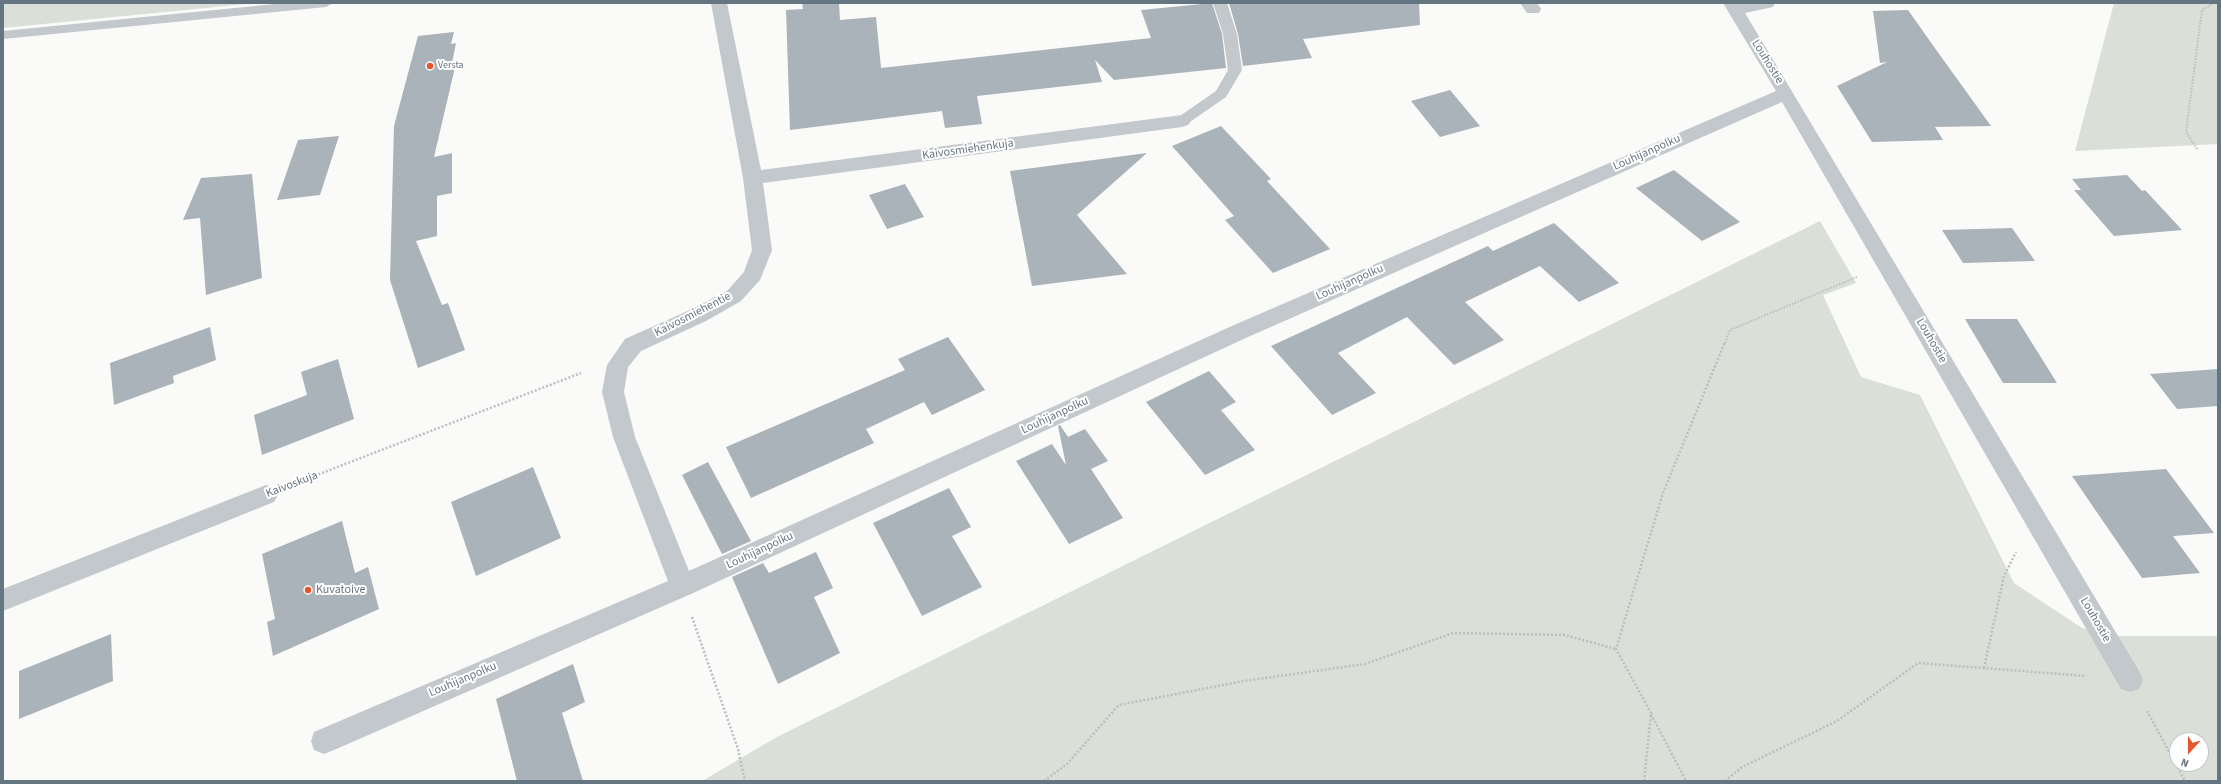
<!DOCTYPE html>
<html>
<head>
<meta charset="utf-8">
<style>
  body { margin:0 }
  #map { position:relative; width:2221px; height:784px; overflow:hidden; background:#fafaf8; font-family:"Source Sans 3",sans-serif }
  canvas { display:block }
  .frame { position:absolute; inset:0; border:4px solid #657683; pointer-events:none }
  .north { position:absolute; left:2169px; top:732px; width:40px; height:40px; box-sizing:border-box; background:#fff; border:1px solid #c1c8cd; border-radius:50%; rotate:201deg; font-size:11px; font-weight:700; line-height:16px; text-align:center; color:#657683 }
  .north::after { content:''; display:block; margin:auto; width:14px; height:18px; background:#e4572e; clip-path:polygon(50% 0,100% 100%,50% 72%,0 100%) }
</style>
</head>
<body>
<div id="map">
<canvas width="2221" height="784"></canvas>
<div class="frame"></div>
<div class="north">N</div>
</div>
<script>
const g = document.querySelector('canvas').getContext('2d');
g.lineJoin = 'round';
function fill(path, color) {
  g.fillStyle = color;
  g.fill(path, 'evenodd');
}
function toPath(rows) {
  const path = new Path2D();
  for (const r of rows) {
    path.moveTo(r[0], r[1]);
    for (let i = 2; i < r.length; i += 2) path.lineTo(r[i], r[i + 1]);
  }
  return path;
}
function stroke(path, color, width, dash) {
  g.strokeStyle = color;
  g.lineWidth = width;
  g.lineCap = dash ? 'butt' : 'round';
  g.setLineDash(dash || []);
  g.stroke(path);
}
function write(font, color, halo, rows, align = 'center') {
  g.font = font + ' "Source Sans 3",sans-serif';
  g.lineWidth = 4;
  g.setLineDash([]);
  g.textBaseline = 'middle';
  g.strokeStyle = halo;
  g.fillStyle = color;
  for (const [text, x, y, turn = 0] of rows) {
    g.save();
    g.translate(x, y);
    g.rotate((+turn || 0) * Math.PI / 180);
    g.textAlign = isNaN(turn) ? turn : align;
    if (halo) g.strokeText(text, 0, 0);
    g.fillText(text, 0, 0);
    g.restore();
  }
}
const green = toPath([
  [3,3,256,3,3,28],
  [2114,3,2218,3,2218,144,2075,151],
  [1820,221,1856,283,1823,295,1861,377,1920,395,2014,583,2082,628,2114,636,2218,636,2218,781,702,781,777,737],
  [2177,740,2201,740,2201,764,2177,764]
]);
const building = toPath([
  [802,3,839,3,840,20,876,17,881,68,1151,38,1141,10,1212,3,1222,34,1226,68,1114,80,1095,60,1102,82,977,96,982,124,945,128,942,111,790,130,786,10,803,9],
  [1229,3,1419,3,1420,25,1303,39,1312,58,1243,66,1238,34],
  [1908,10,1937,51,1991,126,1935,127,1943,140,1872,142,1837,86,1887,62,1880,63,1873,11],
  [454,32,451,44,456,43,452,63,456,63,434,157,452,153,452,193,437,196,437,236,416,241,442,305,448,303,465,350,418,368,390,280,394,126,418,36],
  [1450,90,1480,126,1440,137,1411,101],
  [1221,126,1271,179,1267,181,1330,249,1273,273,1225,220,1234,216,1172,146],
  [339,136,320,195,277,200,298,140],
  [1147,153,1077,215,1127,274,1032,286,1010,171],
  [1674,170,1740,222,1702,241,1636,188],
  [252,174,262,278,206,295,200,218,183,220,201,178],
  [2127,175,2142,191,2145,190,2182,230,2114,236,2074,190,2081,190,2072,179],
  [905,184,924,217,887,229,869,195],
  [1554,223,1619,283,1579,302,1540,266,1465,302,1504,340,1454,365,1407,317,1338,353,1376,393,1332,415,1271,346,1488,246,1493,251],
  [2012,228,2035,261,1963,263,1942,230],
  [1965,319,2017,319,2057,383,2003,383],
  [210,327,216,360,173,376,174,383,114,405,110,363],
  [948,337,985,390,932,415,924,402,866,429,874,443,751,498,726,447,905,370,898,359],
  [338,359,354,419,262,455,254,415,307,395,301,372],
  [2218,369,2218,406,2177,409,2150,374],
  [1209,371,1236,402,1221,410,1255,450,1205,475,1146,402],
  [1060,425,1068,437,1085,429,1108,461,1091,469,1123,518,1069,544,1016,461,1052,444,1066,465,1058,426],
  [708,462,751,541,722,554,682,475],
  [533,467,561,538,476,576,451,502],
  [2166,469,2214,533,2173,536,2200,573,2142,578,2072,476],
  [949,488,971,527,952,536,982,587,922,616,873,523],
  [342,521,355,573,368,567,379,609,273,656,267,622,275,619,262,554],
  [816,552,833,588,814,597,840,653,778,684,732,577,763,563,769,573],
  [111,634,113,681,19,719,19,671],
  [573,664,585,702,562,713,583,781,517,781,496,699]
]);
const pathFar1 = toPath([
  [2197,149,2186,132,2202,10,2214,3],
  [1725,343,1730,330,1857,277]
]);
const path = toPath([
  [296,483,581,373],
  [692,617,738,749,745,781],
  [1984,668,2004,576,2016,552],
  [2147,711,2185,781],
  [1651,714,1686,781],
  [1044,781,1067,764,1119,705,1244,681,1365,664,1453,633,1564,635,1616,649],
  [1644,781,1651,713,1616,649,1663,493,1725,342],
  [1725,781,1742,767,1837,721,1918,663,2086,676]
]);
const service = toPath([
  [285,3,333,3,326,7,3,39,3,31,285,3],
  [1213,3,1227,3,1237,34,1242,70,1226,97,1187,124,1177,124,1175,121,1177,118,1216,91,1228,70,1223,34,1213,3]
]);
const minor = toPath([
  [711,3,727,3,761,170,1182,115,1188,117,1191,121,1188,125,1182,127,763,183,772,250,760,280,741,301,706,321,641,351,628,367,624,392,635,437,689,571,1234,325,1776,91,1723,3,1775,3,1773,7,1745,13,2139,671,2143,680,2139,689,2130,692,2121,689,1782,102,1248,337,691,594,334,750,324,754,314,750,311,741,314,732,668,581,613,437,602,392,607,365,625,339,692,309,727,291,744,272,752,250,743,178,711,3],
  [1520,3,1537,3,1541,9,1539,13,1527,13,1520,3],
  [266,485,274,488,278,495,274,502,3,611,3,589,266,485]
]);
const markers = [
  [430,66,4,"#e4572e"],
  [308,590,4,"#e4572e"]
];
const farPoinames = [
  ["Versta",438,66]
];
const streetNames = [
  ["Louhostie",1767,62,58],
  ["Kaivosmiehenkuja",968,150,-8],
  ["Louhijanpolku",1647,153,-24],
  ["Louhijanpolku",1350,283,-24],
  ["Kaivosmiehentie",693,315,-27],
  ["Louhostie",1931,341,60],
  ["Louhijanpolku",1055,416,-25],
  ["Kaivoskuja",292,485,-21],
  ["Louhijanpolku",760,551,-25],
  ["Louhostie",2095,620,60],
  ["Louhijanpolku",463,680,-23]
];
const poiNames = [
  ["Kuvatoive",316,590]
];
fill(green, '#dadfd7');
fill(building, '#aab3b9');
stroke(pathFar1, '#bbbfc2', 2, [1.5, 1.5]);
stroke(path, '#bbbfc2', 2.5, [2, 2]);
fill(service, '#c3c8cc');
fill(minor, '#c3c8cc');
for (const [x, y, r, color] of markers) {
  const dot = new Path2D();
  dot.arc(x, y, r, 0, 2 * Math.PI);
  g.fillStyle = color;
  g.fill(dot);
  stroke(dot, '#fff', 1.5);
}
write('10px', '#657683', '#fff', farPoinames, 'left');
write('12px', '#657683', '#fff', streetNames);
write('12px', '#657683', '#fff', poiNames, 'left');
</script>
</body>
</html>
